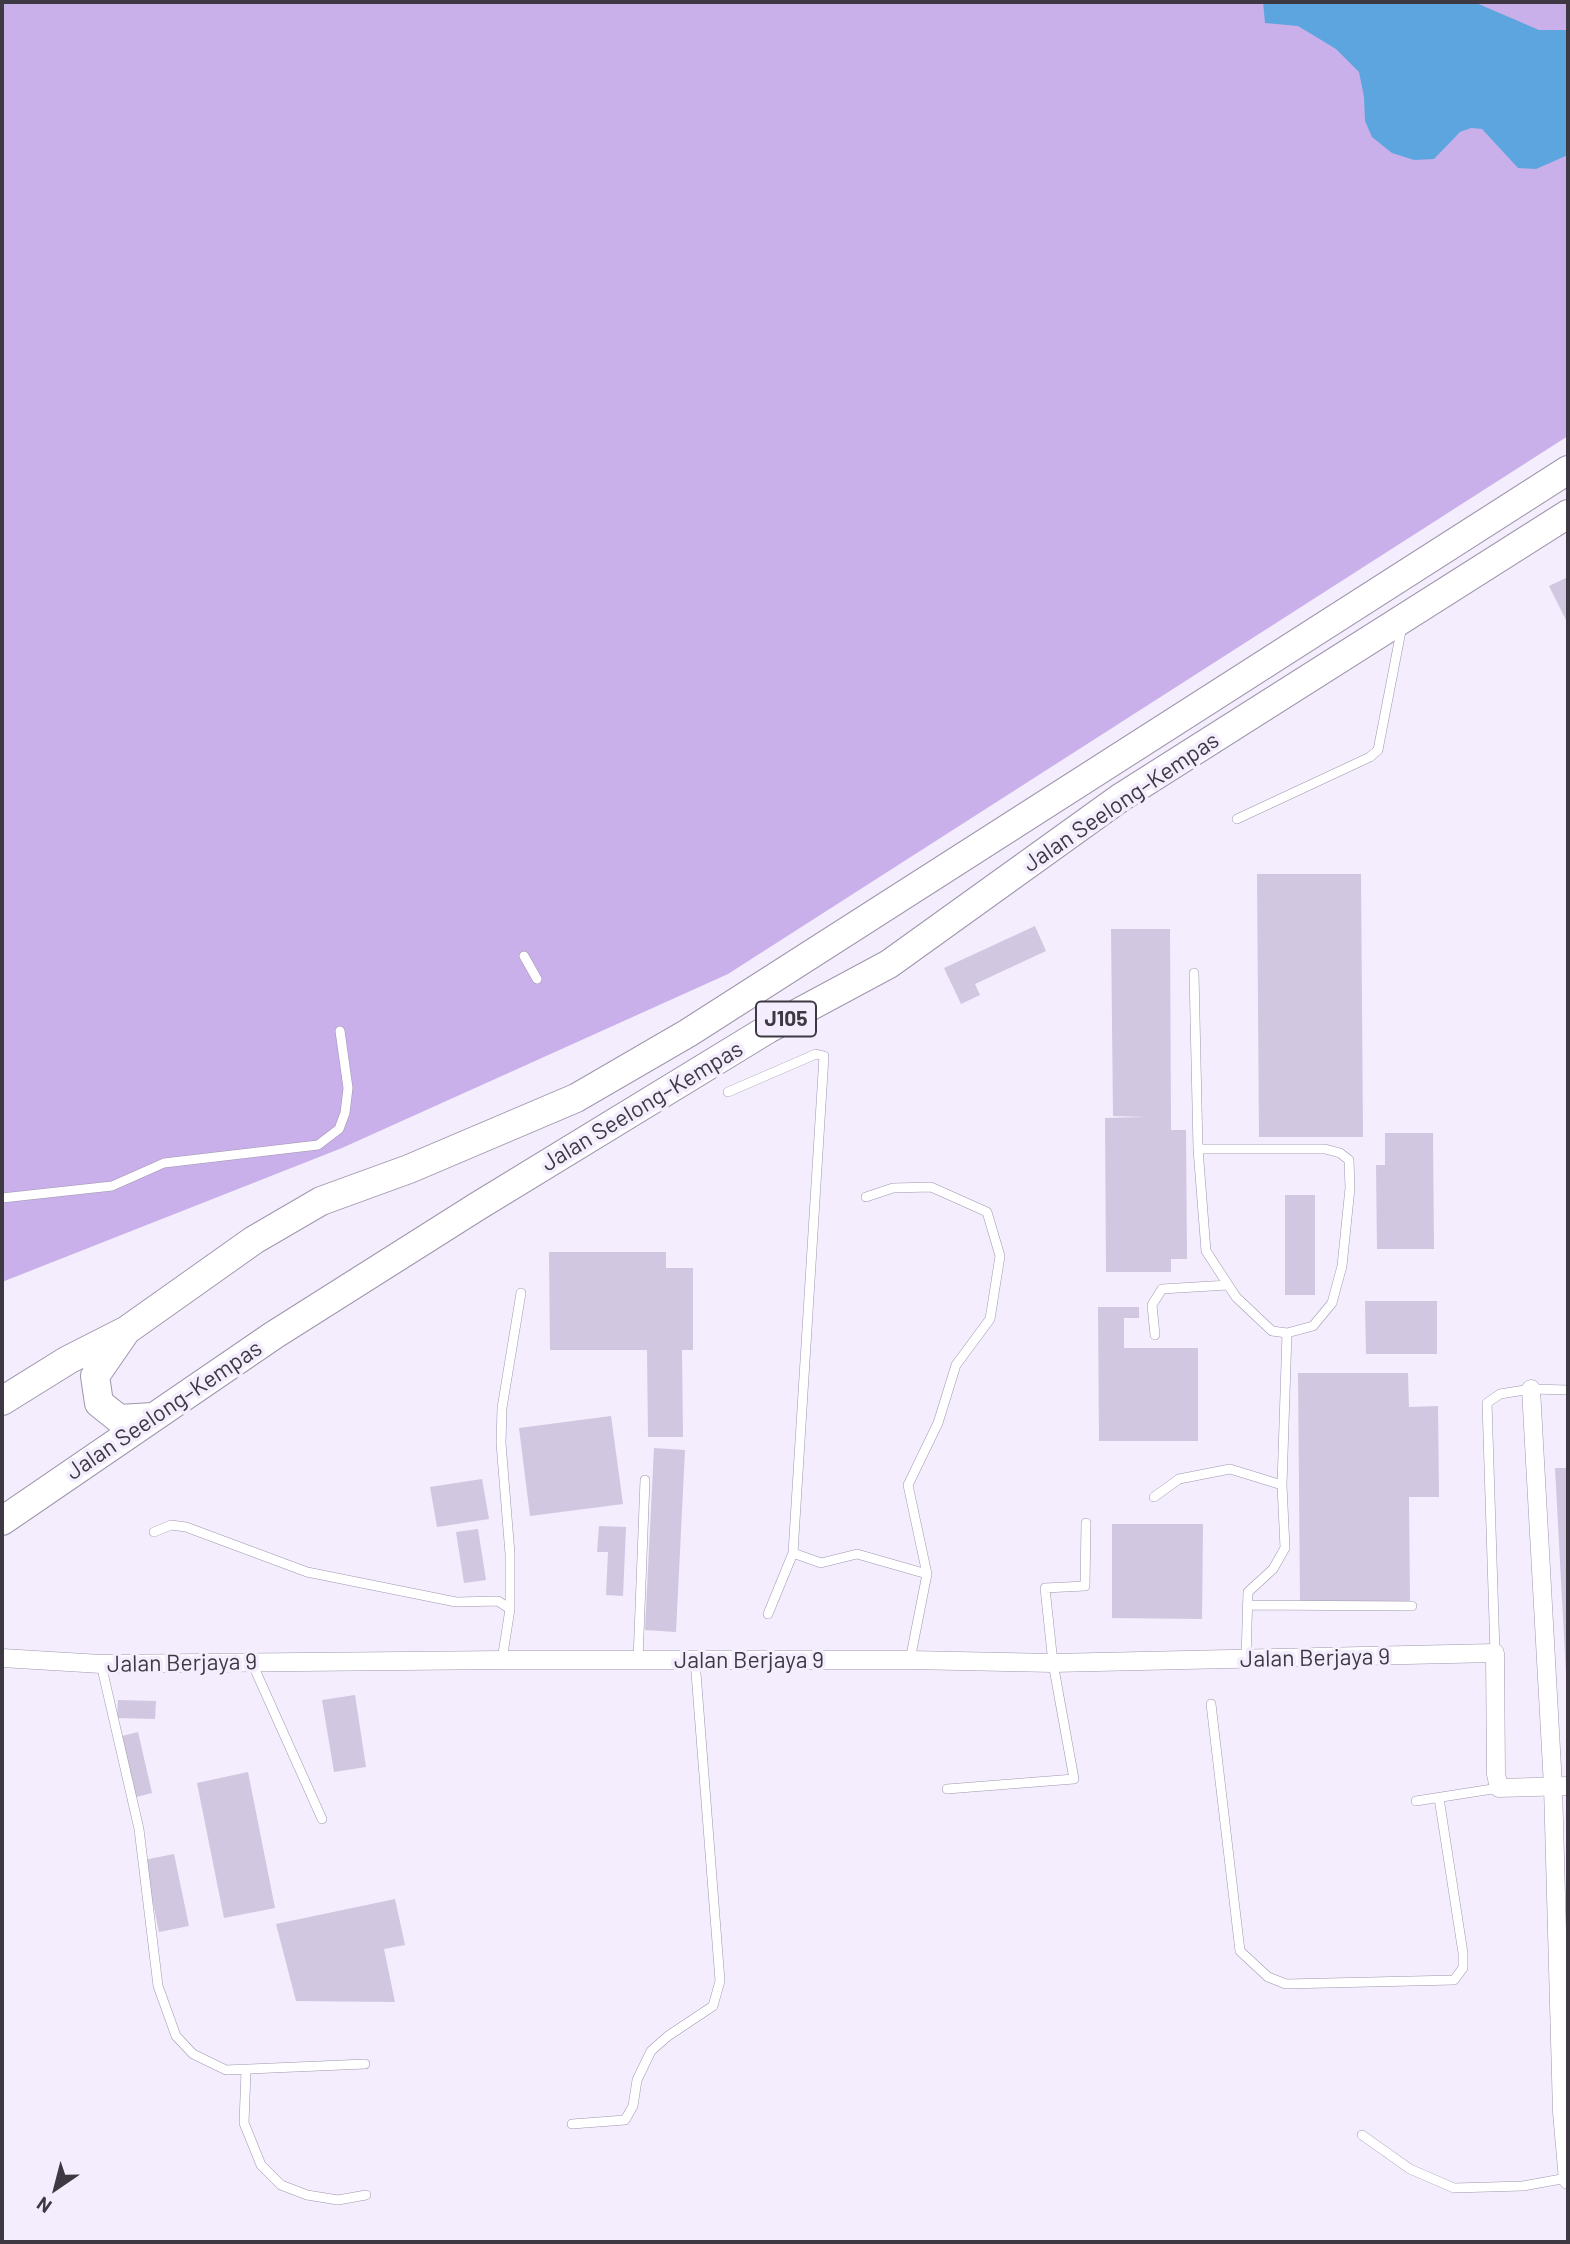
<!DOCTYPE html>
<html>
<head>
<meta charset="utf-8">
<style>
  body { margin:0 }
  #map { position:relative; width:1570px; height:2244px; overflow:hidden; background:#f3edfd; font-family:Barlow,sans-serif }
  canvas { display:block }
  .frame { position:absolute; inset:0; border:4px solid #3d3842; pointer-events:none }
  .north { position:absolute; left:21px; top:2153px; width:70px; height:70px; -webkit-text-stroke:5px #f3edfd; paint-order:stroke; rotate:215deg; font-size:19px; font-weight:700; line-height:28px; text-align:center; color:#3d3842 }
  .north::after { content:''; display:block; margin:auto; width:24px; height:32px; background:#3d3842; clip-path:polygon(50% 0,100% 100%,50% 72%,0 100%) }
</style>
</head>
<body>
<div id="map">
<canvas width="1570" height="2244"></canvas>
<div class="frame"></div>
<div class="north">N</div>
</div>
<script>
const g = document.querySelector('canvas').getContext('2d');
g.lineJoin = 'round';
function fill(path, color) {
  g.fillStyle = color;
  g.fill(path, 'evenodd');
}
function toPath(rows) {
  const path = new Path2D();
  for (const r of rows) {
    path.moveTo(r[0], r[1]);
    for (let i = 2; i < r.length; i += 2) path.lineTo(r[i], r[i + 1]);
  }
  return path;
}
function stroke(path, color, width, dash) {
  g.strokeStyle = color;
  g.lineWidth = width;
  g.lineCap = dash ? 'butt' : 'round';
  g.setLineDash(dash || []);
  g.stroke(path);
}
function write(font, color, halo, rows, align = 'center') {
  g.font = font + ' Barlow,sans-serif';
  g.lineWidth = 7;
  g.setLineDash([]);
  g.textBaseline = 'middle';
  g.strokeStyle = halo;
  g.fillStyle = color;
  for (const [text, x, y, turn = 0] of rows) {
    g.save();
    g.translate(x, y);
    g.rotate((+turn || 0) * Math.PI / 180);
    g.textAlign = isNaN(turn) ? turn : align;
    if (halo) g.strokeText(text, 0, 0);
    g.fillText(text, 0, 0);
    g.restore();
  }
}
const green = toPath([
  [2,2,1568,2,1568,436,728,974,342,1148,2,1282]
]);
const water = toPath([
  [1263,2,1474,2,1539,30,1568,30,1568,155,1536,169,1518,168,1482,129,1471,128,1460,132,1434,159,1414,160,1392,153,1372,137,1365,121,1364,97,1359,72,1336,49,1298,26,1265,23]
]);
const building = toPath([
  [1568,577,1568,619,1566,620,1549,586],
  [1257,874,1361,874,1363,1137,1259,1137],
  [1035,926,1046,951,975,984,980,995,961,1004,944,968],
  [1111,929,1170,929,1171,1130,1186,1130,1187,1259,1171,1259,1171,1272,1106,1272,1105,1118,1146,1117,1113,1116],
  [1385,1133,1433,1133,1434,1249,1377,1249,1376,1165,1385,1165],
  [1285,1195,1315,1195,1315,1295,1285,1295],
  [549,1252,666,1252,666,1268,693,1268,693,1350,682,1350,683,1437,648,1437,647,1350,550,1350],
  [1365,1301,1437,1301,1437,1354,1366,1354],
  [1098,1307,1139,1307,1139,1318,1124,1318,1124,1348,1198,1348,1198,1441,1099,1441],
  [1298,1373,1408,1373,1409,1407,1438,1406,1439,1497,1409,1497,1410,1601,1300,1601],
  [611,1416,623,1504,530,1516,519,1428],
  [654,1448,685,1450,676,1632,645,1630],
  [1555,1468,1568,1468,1568,1674,1566,1674],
  [482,1479,489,1519,437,1527,430,1487],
  [1112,1524,1203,1524,1202,1619,1112,1618],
  [599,1526,626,1527,623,1596,606,1595,608,1552,597,1552],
  [478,1529,486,1580,464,1583,456,1532],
  [355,1695,366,1767,334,1772,322,1700],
  [118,1700,156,1701,155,1719,117,1718],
  [138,1732,152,1793,136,1797,122,1736],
  [248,1772,275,1908,224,1918,197,1783],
  [174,1854,189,1926,159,1932,144,1860],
  [395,1899,405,1945,384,1949,395,2002,296,2001,276,1924]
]);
const lane = toPath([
  [1237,819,1370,757,1378,750,1402,626],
  [524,956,537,979],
  [1194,973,1198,1149,1206,1251,1236,1297,1272,1331,1287,1333,1313,1326,1332,1303,1342,1266,1350,1188,1349,1160,1340,1153,1325,1149,1198,1149],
  [728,1092,816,1054,824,1056,793,1553,821,1563,857,1554,927,1574,910,1660],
  [866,1197,893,1188,931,1187,987,1212,1000,1256,990,1319,956,1365,938,1423,908,1485,927,1574],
  [2,1198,112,1186,164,1163,318,1145,339,1129,345,1113,348,1088,340,1031],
  [1155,1335,1152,1305,1162,1289,1228,1285],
  [1154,1497,1179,1479,1230,1469,1282,1485],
  [154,1532,171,1525,186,1527,307,1572,456,1602,498,1601,510,1609,502,1660],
  [1247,1605,1412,1606],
  [510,1609,510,1554,501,1443,502,1408,521,1293],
  [768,1614,793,1553],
  [1495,1653,1487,1403,1500,1394,1531,1389,1568,1390],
  [1246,1659,1248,1592,1273,1569,1285,1548,1282,1485,1287,1333],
  [638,1660,645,1480],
  [252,1663,322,1819],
  [101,1664,139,1829,158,1986,176,2036,193,2054,226,2070,365,2064],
  [1211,1704,1240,1951,1268,1977,1286,1984,1454,1980,1463,1968,1463,1953,1439,1798],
  [947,1789,1074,1779,1053,1663,1045,1588,1085,1586,1086,1523],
  [1416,1801,1499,1788],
  [246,2071,244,2123,261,2165,281,2185,307,2195,338,2200,366,2195],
  [572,2124,625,2120,633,2106,637,2080,651,2051,668,2036,713,2006,720,1981,695,1660],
  [1362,2135,1410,2169,1454,2188,1523,2186,1567,2178]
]);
const street = toPath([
  [1531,1389,1553,1786,1562,2112,1568,2180],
  [2,1658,101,1664,502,1660,910,1660,1053,1663,1495,1653,1496,1774,1499,1788,1568,1786]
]);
const primary = toPath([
  [124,1334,95,1376,99,1403,119,1419,153,1417],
  [2,1401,68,1360,127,1330,254,1240,321,1201,409,1169,576,1098,688,1033,1568,470],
  [2,1521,274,1335,478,1206,768,1029,889,964,1120,798,1568,514]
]);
const shields = [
  [786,1019,60]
];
const shieldNames = [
  ["J105",786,1019]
];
const streetNames = [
  ["Jalan Seelong–Kempas",1121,802,-34],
  ["Jalan Seelong–Kempas",642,1106,-31],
  ["Jalan Seelong–Kempas",164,1410,-34],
  ["Jalan Berjaya 9",1315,1658,-1],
  ["Jalan Berjaya 9",749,1660],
  ["Jalan Berjaya 9",182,1663,-1]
];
fill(green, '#c9b0ea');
fill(water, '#5da5df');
fill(building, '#d1c7e0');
stroke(lane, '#a096ae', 10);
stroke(street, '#a096ae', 19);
stroke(primary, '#a096ae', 30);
stroke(lane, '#fff', 9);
stroke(street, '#fff', 18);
stroke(primary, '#fff', 28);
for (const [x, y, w] of shields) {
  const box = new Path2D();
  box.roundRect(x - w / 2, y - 17.5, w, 35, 5);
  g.fillStyle = '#f3edfd';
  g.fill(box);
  stroke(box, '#3d3842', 2);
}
write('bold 21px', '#3d3842', null, shieldNames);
write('23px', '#3d3842', '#f3edfd', streetNames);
</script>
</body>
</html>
